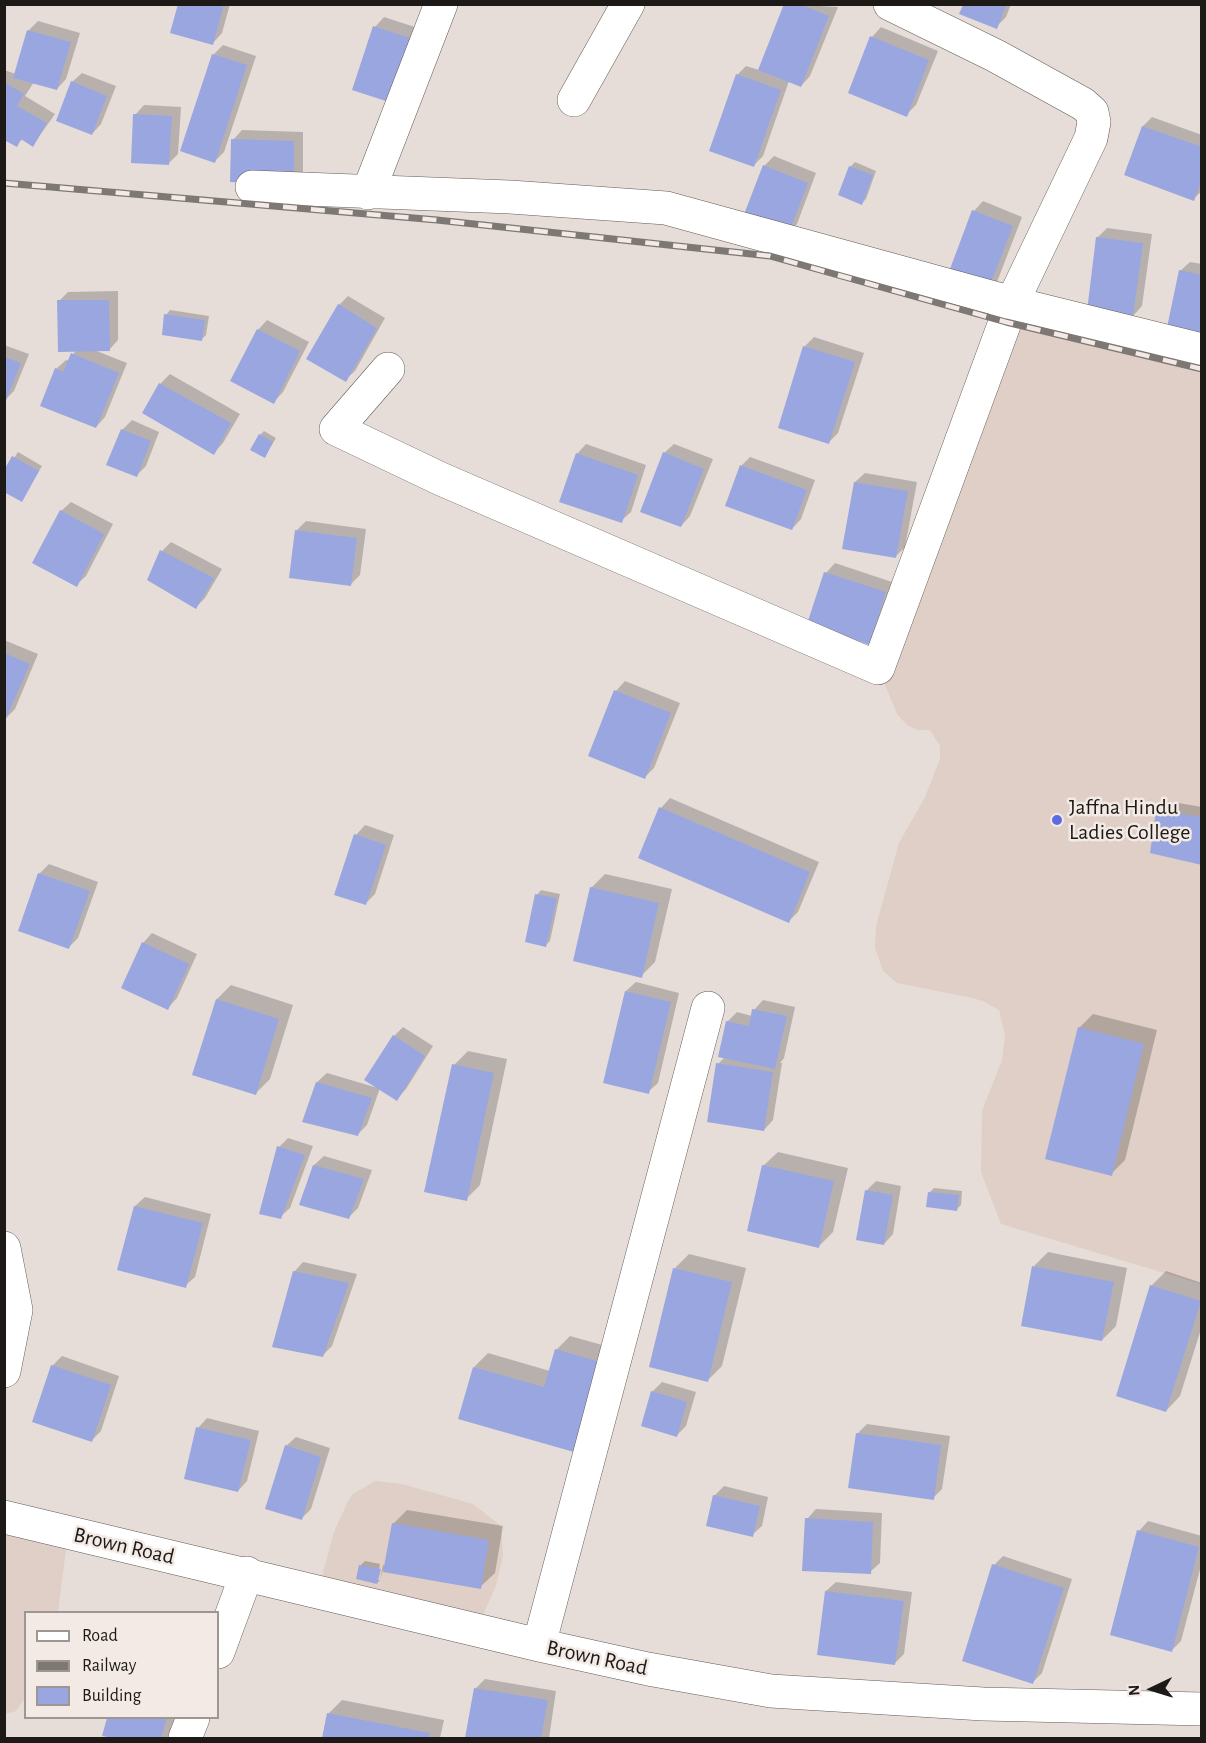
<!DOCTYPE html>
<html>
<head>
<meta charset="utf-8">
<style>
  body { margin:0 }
  #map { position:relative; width:1206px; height:1743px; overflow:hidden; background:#e6ddd8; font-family:"Alegreya Sans",sans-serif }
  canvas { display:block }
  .frame { position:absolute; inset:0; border:6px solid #1c1917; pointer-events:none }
  .legend { position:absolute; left:24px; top:1611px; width:195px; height:108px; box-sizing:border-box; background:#f3eae5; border:2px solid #9d9693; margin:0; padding:8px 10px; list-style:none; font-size:18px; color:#1c1917 }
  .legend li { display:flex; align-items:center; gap:12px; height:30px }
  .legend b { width:30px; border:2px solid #9d9693 }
  .north { position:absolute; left:1122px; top:1659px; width:60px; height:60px; -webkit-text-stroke:4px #f3eae5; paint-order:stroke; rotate:266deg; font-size:16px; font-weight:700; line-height:24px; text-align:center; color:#1c1917 }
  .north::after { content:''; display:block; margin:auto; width:21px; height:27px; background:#1c1917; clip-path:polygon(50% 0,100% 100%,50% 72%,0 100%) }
</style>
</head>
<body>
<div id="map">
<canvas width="1206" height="1743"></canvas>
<div class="frame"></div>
<ul class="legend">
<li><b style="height:8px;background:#fff"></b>Road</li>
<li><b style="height:8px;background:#7e7875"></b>Railway</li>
<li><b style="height:16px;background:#99a6df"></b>Building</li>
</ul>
<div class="north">N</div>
</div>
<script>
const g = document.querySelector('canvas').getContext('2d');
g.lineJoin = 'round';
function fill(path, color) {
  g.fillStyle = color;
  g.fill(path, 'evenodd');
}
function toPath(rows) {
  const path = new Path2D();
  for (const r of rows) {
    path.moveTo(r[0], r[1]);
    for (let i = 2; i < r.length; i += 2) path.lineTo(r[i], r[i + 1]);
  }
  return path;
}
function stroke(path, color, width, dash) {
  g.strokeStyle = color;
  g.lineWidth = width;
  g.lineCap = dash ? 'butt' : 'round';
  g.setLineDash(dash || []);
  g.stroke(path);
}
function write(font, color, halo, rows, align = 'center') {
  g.font = font + ' "Alegreya Sans",sans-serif';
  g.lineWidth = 5;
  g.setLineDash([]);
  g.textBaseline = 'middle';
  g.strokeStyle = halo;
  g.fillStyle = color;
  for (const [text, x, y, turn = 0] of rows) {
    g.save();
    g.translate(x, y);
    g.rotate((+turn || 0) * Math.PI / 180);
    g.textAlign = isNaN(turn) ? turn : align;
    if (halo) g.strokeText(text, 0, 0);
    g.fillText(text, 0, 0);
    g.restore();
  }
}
const built = toPath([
  [1006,322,1201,369,1201,1284,1001,1224,981,1172,982,1111,1002,1060,1005,1035,999,1010,983,1001,968,997,897,983,883,971,875,948,876,926,899,843,925,797,940,759,940,746,930,730,918,730,907,725,897,714,878,668],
  [375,1481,402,1484,473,1504,501,1526,503,1556,496,1586,476,1630,318,1591,334,1532,348,1501,353,1494],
  [5,1517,68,1533,58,1612,26,1612,25,1698,16,1711,5,1714]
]);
const shadow = toPath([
  [179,4,230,4,222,33,213,43],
  [785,4,838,7,810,76,801,86,789,81,763,156,754,165,737,75,746,66,759,70],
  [965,4,1011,4,1006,17,996,27,961,13],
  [384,17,421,29,392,101,375,27],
  [38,21,80,33,66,79,57,89,34,82,25,96,55,114,33,145,23,139,16,145,4,138,4,70,16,74,29,30],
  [881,27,938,51,916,105,906,115,872,37],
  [223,45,256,56,224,152,215,161,213,55],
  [82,73,116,86,101,124,92,134,72,82],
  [144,105,181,107,178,154,169,163,135,115],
  [1152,117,1202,135,1202,191,1193,199,1125,174,1143,126],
  [242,130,303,132,303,173,293,182,233,140],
  [774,156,816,173,797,224,788,233,764,166],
  [855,162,876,171,866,199,862,203,850,167],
  [983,201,1022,217,997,282,987,291,974,211],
  [1107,228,1152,234,1142,306,1133,316,1097,238],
  [1190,262,1202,264,1202,343,1180,271],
  [118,291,118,340,109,350,94,350,127,363,105,417,96,427,56,369,66,360,69,361,76,350,59,301,68,292],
  [348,296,385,318,355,371,345,380,339,305],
  [170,310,209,316,206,335,202,339,166,315],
  [267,320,309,342,283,392,274,402,258,330],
  [814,337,864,353,838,433,829,442,780,427,805,346],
  [4,345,29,354,14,391,4,401],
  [170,374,240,414,223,443,214,453,144,413,161,383],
  [132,420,159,432,146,466,136,476,122,430],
  [264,431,276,438,265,456,260,435],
  [586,444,646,465,631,512,621,521,577,454],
  [674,444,713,459,690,516,681,526,664,453],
  [18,452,42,466,22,500,4,473],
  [750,457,815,480,801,519,792,529,741,466],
  [865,473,917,482,905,547,895,557,855,482],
  [71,502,113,524,86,576,76,585,61,511],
  [306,521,366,529,360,575,351,584,297,530],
  [171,542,222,569,205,598,196,607,162,551],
  [835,563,895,583,870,643,826,573],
  [4,640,38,654,15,709,5,719],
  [625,681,680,703,654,768,645,777,616,691],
  [670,798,819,862,798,912,789,921,640,858,661,808],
  [1167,801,1202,807,1202,863,1157,811],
  [365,825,394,835,375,894,365,904,356,835],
  [49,864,98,882,78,938,69,947,39,874],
  [605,874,672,889,655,962,641,976,591,888],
  [541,890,560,894,550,941,546,945,537,895],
  [152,933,197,954,177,998,168,1008,143,943],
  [636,982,679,993,658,1083,648,1092,605,1082,626,991],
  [231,985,293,1005,270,1079,256,1093,217,999],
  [763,1000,795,1007,784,1058,780,1063,782,1063,773,1120,764,1130,718,1064,725,1057,727,1022,737,1012,752,1016,754,1010],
  [1093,1014,1157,1030,1125,1160,1111,1174,1079,1028],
  [403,1027,433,1046,406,1089,397,1099,380,1088,367,1125,358,1134,317,1082,327,1073,378,1088,394,1036],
  [468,1051,507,1059,480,1185,466,1199,454,1065],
  [288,1138,313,1146,290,1208,280,1217,279,1147],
  [778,1152,848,1168,833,1232,819,1246,763,1166],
  [324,1156,372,1170,358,1208,348,1218,314,1165],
  [876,1181,901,1186,893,1234,884,1244,858,1239,867,1190],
  [934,1188,962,1191,961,1205,956,1210,930,1192],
  [145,1197,211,1214,195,1277,185,1286,135,1206],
  [1048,1252,1127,1268,1116,1326,1102,1340,1034,1266],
  [689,1254,746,1268,722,1366,708,1380,651,1366,675,1268],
  [303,1262,357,1274,332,1346,322,1356,294,1272],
  [1166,1271,1202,1283,1202,1326,1180,1396,1166,1411,1151,1286],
  [570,1336,613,1348,588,1436,474,1367,488,1353,550,1371,556,1350],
  [62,1356,119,1376,101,1431,92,1440,52,1366],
  [662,1382,696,1392,686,1426,677,1435,652,1392],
  [207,1418,259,1431,247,1481,238,1491,198,1428],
  [867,1424,950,1436,942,1489,933,1498,857,1434],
  [296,1437,330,1448,311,1509,302,1518,286,1446],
  [724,1486,768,1497,762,1526,752,1535,714,1496],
  [816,1509,882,1513,880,1563,870,1572,807,1519],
  [407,1510,503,1526,495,1573,480,1587,383,1570,380,1580,383,1565,386,1566,393,1524],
  [1148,1521,1202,1536,1202,1562,1181,1641,1172,1650,1139,1531],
  [1003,1556,1072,1579,1042,1673,1033,1682,994,1565],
  [365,1561,380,1564,377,1580,380,1580,377,1583,358,1578,361,1565],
  [836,1582,912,1592,904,1654,895,1663,826,1591],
  [485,1679,556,1691,549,1738,467,1738,475,1689],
  [342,1700,444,1720,440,1738,324,1738,328,1714],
  [108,1718,176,1718,172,1734,168,1738,119,1738,104,1735]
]);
const building = toPath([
  [178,4,224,4,213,45,170,33],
  [784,4,799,4,829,16,801,87,758,70],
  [963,5,1006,5,997,29,959,14],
  [373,26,413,39,392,103,352,90],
  [27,30,71,42,57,90,13,78],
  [870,36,929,60,907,117,848,93],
  [212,54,247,65,215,163,180,151],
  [736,74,781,90,754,167,709,151],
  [71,81,107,96,92,135,56,121],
  [4,82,24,94,17,106,47,123,33,147,21,139,17,147,4,140],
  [133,114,172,116,169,165,131,163],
  [1142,126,1202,147,1202,179,1194,201,1124,175],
  [231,139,294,141,294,184,230,182],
  [763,165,808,183,788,235,743,217],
  [849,166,873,175,862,205,838,195],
  [972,210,1013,226,987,293,947,277],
  [1096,237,1143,243,1133,317,1087,311],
  [1179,270,1202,275,1202,345,1165,337],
  [57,300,109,300,110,351,58,352],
  [338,304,377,328,346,382,306,359],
  [164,314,205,320,202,341,162,335],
  [257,329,300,351,274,404,230,381],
  [803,346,855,362,829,444,778,428],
  [71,353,119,373,96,428,40,406,55,368,63,372],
  [4,357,21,363,5,403,4,403],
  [159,383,231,423,214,455,142,413],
  [121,429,151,441,137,477,106,465],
  [259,434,273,442,265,458,250,450],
  [663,452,704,469,681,527,640,512],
  [576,453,638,475,622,523,559,502],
  [12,456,39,471,22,502,4,492,4,470],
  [740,465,807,490,792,530,725,506],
  [854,482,908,491,896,558,842,549],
  [60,510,104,534,77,587,32,563],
  [295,530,357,538,351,586,289,578],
  [160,550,214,578,196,609,147,580],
  [824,572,886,592,870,645,807,624],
  [4,653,30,664,4,723],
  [614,690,671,713,645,779,588,756],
  [659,807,810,872,789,923,638,858],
  [1156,810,1202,817,1202,865,1150,853],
  [354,834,386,845,366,905,334,895],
  [38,873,90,891,69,949,18,931],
  [590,887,659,903,642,978,573,961],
  [535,894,557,898,546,947,525,942],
  [142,942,189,964,168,1010,121,988],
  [625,991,671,1002,649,1094,603,1083],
  [216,999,279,1019,256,1095,192,1075],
  [752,1009,787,1016,775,1069,718,1057,726,1021,749,1026],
  [1078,1027,1144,1044,1112,1176,1045,1159],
  [393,1035,425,1056,397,1101,364,1080],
  [716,1063,773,1072,764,1131,707,1122],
  [452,1064,494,1073,467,1201,424,1192],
  [316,1082,372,1098,358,1136,302,1122],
  [277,1146,305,1155,281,1219,259,1214],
  [313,1165,364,1179,349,1219,299,1205],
  [762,1165,834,1181,819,1248,747,1231],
  [865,1190,893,1195,884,1245,856,1240],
  [928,1192,959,1195,957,1211,926,1207],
  [134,1206,203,1223,186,1288,117,1270],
  [1032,1266,1114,1282,1102,1341,1021,1326],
  [673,1268,732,1282,708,1382,649,1367],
  [293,1271,349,1283,323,1357,272,1347],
  [1150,1285,1201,1301,1166,1412,1116,1396],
  [555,1349,600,1362,574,1452,458,1419,473,1367,544,1387],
  [51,1365,111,1385,92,1442,32,1422],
  [651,1391,687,1402,677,1437,641,1426],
  [196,1427,251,1440,238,1492,184,1479],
  [856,1433,941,1445,934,1500,848,1488],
  [285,1445,321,1457,302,1520,265,1509],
  [713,1495,760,1506,753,1537,706,1526],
  [805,1518,873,1522,871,1574,802,1571],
  [392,1523,489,1540,481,1589,383,1572],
  [1137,1530,1199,1547,1172,1652,1110,1635],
  [992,1564,1064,1588,1033,1684,962,1661],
  [359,1565,381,1569,377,1584,356,1579],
  [825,1591,904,1601,895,1665,817,1655],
  [474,1688,548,1700,541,1738,465,1738],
  [327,1713,430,1733,429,1738,322,1738],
  [107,1718,167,1718,161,1738,113,1738,102,1736]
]);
const minor = toPath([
  [574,100,628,4],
  [252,187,510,197,666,208,1012,303,1091,138,1094,122,1092,112,1083,104,996,56,890,4],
  [368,193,441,4],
  [388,369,336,429,441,479,878,668,1012,303,1202,350],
  [4,1248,16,1310,4,1371],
  [4,1517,539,1645,648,1669,771,1691,983,1704,1202,1709],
  [539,1645,708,1008],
  [218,1652,247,1573],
  [185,1738,193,1718]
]);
const rail = toPath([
  [4,183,437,220,770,256,1006,322,1202,369]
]);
const markers = [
  [1057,820,6,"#5d6be2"]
];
const poiNames = [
  ["Jaffna Hindu",1069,807],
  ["Ladies College",1069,832]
];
const streetNames = [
  ["Brown Road",124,1546,13],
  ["Brown Road",597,1658,12]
];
fill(built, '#dfcfc6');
fill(shadow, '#0003');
fill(building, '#99a6df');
stroke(minor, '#625b56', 34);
stroke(minor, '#fff', 33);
stroke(rail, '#7e7875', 7);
stroke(rail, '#f3eae5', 4.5, [14]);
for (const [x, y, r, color] of markers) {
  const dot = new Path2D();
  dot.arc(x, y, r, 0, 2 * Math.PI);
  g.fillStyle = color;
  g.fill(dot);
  stroke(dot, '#f3eae5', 2);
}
write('22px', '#1c1917', '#f3eae5', poiNames, 'left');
write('22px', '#1c1917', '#f3eae5', streetNames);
</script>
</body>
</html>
